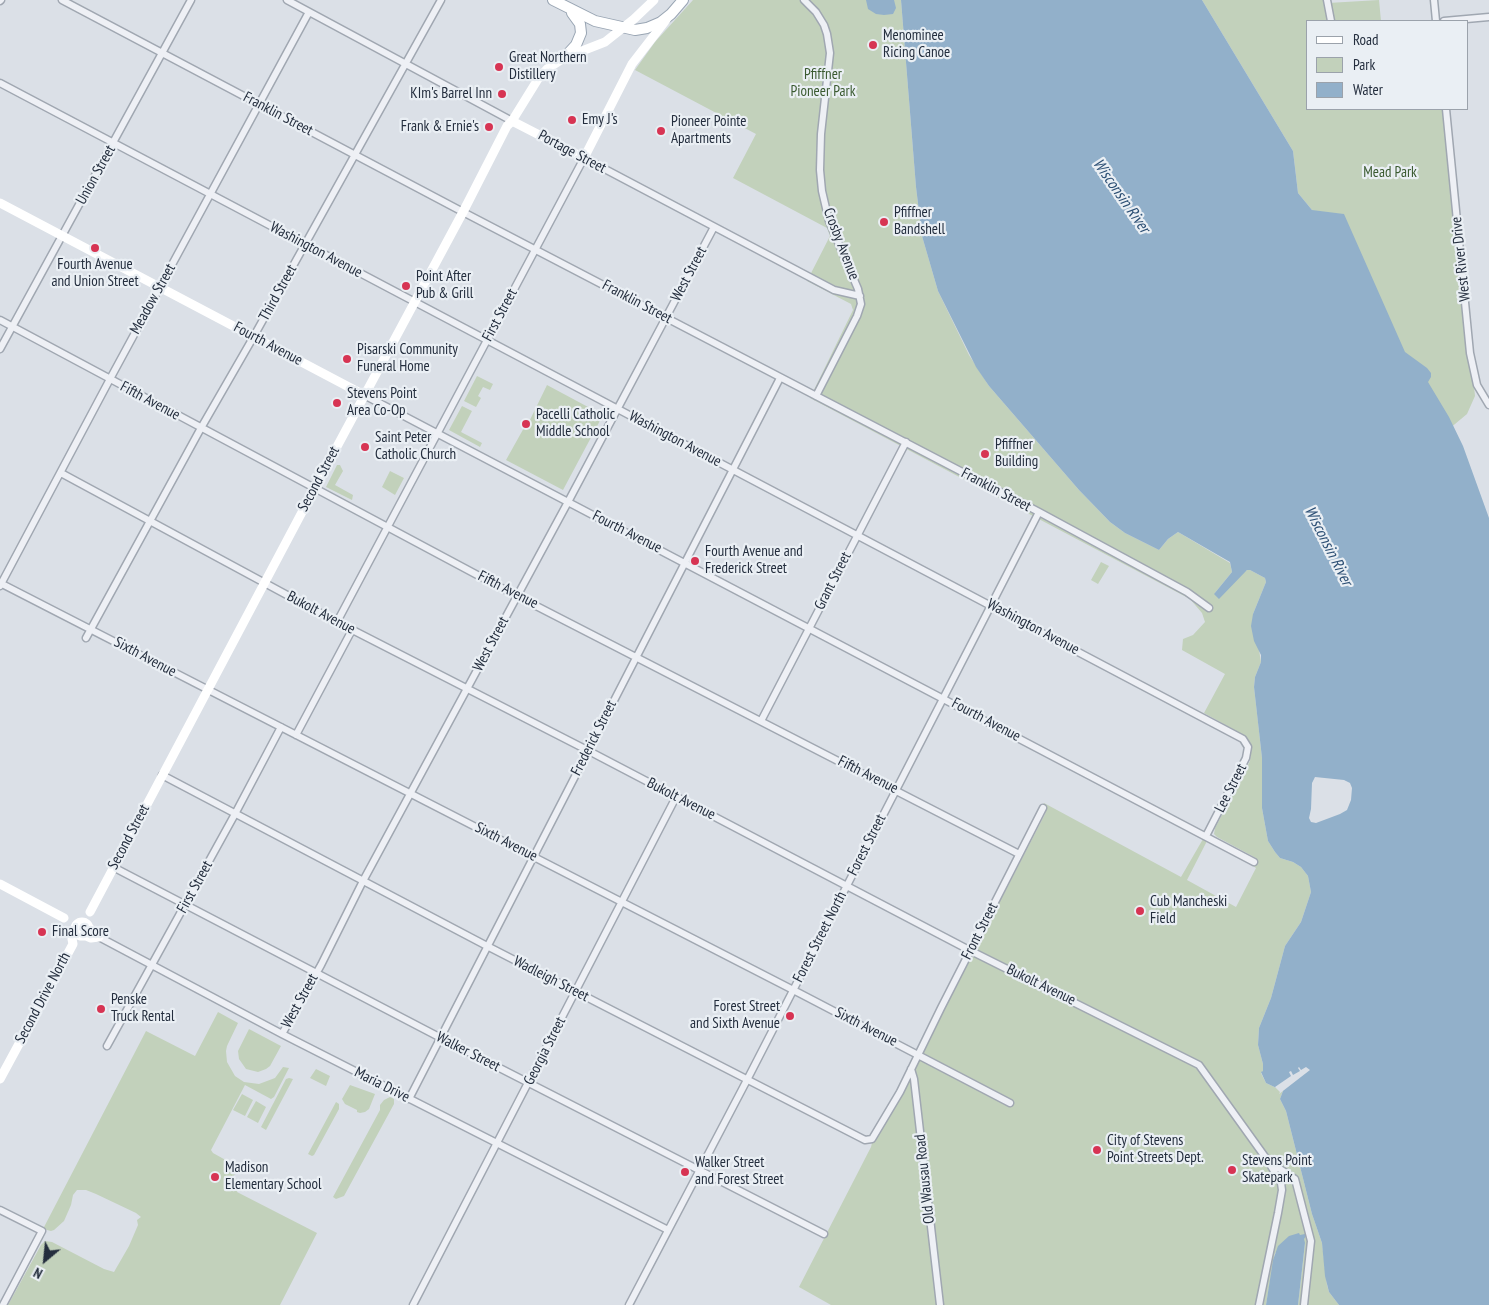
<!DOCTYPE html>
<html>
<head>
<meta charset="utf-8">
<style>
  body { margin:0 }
  #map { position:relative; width:1489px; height:1305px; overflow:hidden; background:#dbe0e7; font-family:"PT Sans Narrow",sans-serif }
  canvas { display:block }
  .legend { position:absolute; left:1306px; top:20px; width:162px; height:90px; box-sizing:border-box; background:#eaeff4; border:1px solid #9ba2ab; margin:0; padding:6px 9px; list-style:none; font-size:15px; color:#242e3e }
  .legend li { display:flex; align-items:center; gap:10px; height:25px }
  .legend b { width:25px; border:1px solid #9ba2ab }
  .north { position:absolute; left:20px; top:1235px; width:50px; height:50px; -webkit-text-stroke:4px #eaeff4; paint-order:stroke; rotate:208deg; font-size:14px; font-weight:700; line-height:20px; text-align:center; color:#242e3e }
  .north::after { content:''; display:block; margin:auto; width:18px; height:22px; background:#242e3e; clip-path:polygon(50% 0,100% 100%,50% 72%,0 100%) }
</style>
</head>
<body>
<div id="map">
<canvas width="1489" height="1305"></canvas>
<ul class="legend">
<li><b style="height:6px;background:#fff"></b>Road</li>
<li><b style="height:14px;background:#c2d1bb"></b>Park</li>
<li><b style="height:14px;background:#92b0ca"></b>Water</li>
</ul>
<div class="north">N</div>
</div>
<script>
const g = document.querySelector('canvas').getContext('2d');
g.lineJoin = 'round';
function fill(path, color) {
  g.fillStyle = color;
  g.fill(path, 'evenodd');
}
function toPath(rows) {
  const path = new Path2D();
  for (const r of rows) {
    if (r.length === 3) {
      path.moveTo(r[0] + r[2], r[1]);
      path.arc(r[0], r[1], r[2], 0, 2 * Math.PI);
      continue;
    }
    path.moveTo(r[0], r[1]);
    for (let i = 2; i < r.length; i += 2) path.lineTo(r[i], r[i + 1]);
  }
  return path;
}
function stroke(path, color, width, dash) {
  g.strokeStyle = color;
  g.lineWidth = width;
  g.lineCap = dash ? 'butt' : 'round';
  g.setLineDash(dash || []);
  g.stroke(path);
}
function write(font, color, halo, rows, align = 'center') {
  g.font = font + ' "PT Sans Narrow",sans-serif';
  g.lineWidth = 4.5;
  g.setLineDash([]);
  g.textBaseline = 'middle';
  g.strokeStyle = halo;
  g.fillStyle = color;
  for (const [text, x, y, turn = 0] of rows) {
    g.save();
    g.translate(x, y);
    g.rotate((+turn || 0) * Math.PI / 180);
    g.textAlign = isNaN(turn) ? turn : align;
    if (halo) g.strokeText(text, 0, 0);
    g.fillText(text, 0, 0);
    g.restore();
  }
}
const green = toPath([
  [693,0,901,0,916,187,922,236,938,291,969,355,989,386,1079,490,1110,522,1125,533,1159,550,1168,539,1178,532,1230,563,1232,572,1214,594,1247,570,1250,570,1265,578,1266,582,1253,614,1261,662,1255,677,1254,687,1262,758,1262,808,1268,841,1275,852,1280,858,1293,862,1301,867,1308,876,1311,892,1301,922,1285,946,1271,998,1259,1028,1258,1045,1263,1064,1263,1071,1261,1073,1266,1083,1283,1091,1280,1099,1286,1111,1312,1214,1322,1243,1327,1285,1329,1292,1339,1305,1298,1305,1305,1243,1275,1253,1266,1305,831,1305,799,1287,871,1147,872,1143,881,1132,1045,814,1046,810,1043,806,1044,803,1181,877,1203,839,1207,841,1187,880,1236,907,1256,868,1253,866,1256,858,1217,837,1214,834,1215,828,1250,761,1251,748,1250,742,1245,736,1204,713,1225,674,1182,650,1183,639,1193,635,1205,622,1202,613,1190,599,810,398,853,310,851,304,807,281,830,236,827,228,733,178,756,134,635,70,655,42],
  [1202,0,1327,0,1328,3,1379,0,1381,21,1308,21,1308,109,1446,109,1475,396,1467,414,1449,429,1312,210,1298,193,1293,151],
  [477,376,493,384,490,390,483,387,478,396,481,398,476,407,464,401],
  [547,385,603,415,563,490,506,460,525,426,527,426],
  [462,406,472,411,461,432,482,443,480,447,449,430],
  [337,465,340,465,343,471,335,485,353,495,352,500,326,487],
  [390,471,404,478,395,495,382,487],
  [1101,562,1109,566,1098,584,1091,580],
  [218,1012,238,1023,227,1046,226,1051,227,1062,235,1076,244,1082,259,1084,275,1078,283,1067,289,1068,274,1097,271,1099,245,1085,211,1150,213,1153,231,1163,230,1165,237,1170,233,1177,242,1182,237,1192,317,1233,280,1305,8,1305,41,1245,45,1241,52,1242,104,1269,114,1272,129,1246,138,1225,137,1220,141,1217,136,1213,96,1194,86,1190,77,1190,73,1195,71,1205,64,1221,54,1230,51,1231,43,1229,146,1031,195,1056],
  [249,1029,281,1046,270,1066,266,1069,258,1072,246,1069,239,1059,238,1051],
  [316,1069,330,1076,326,1086,310,1078],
  [289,1078,293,1079,266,1130,261,1127,286,1079],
  [350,1085,375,1094,369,1109,365,1112,360,1113,357,1112,357,1110,345,1104,342,1099],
  [242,1094,253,1100,245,1116,233,1110],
  [390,1097,394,1099,394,1104,344,1196,336,1199,333,1197,380,1110,380,1105,384,1100],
  [256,1101,266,1107,258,1123,247,1117],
  [336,1102,339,1104,339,1109,314,1155,312,1156,308,1154]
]);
const water = toPath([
  [866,0,894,0,896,8,893,14,884,15,876,14,868,9],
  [901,0,1202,0,1293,151,1298,193,1312,210,1344,214,1405,352,1427,368,1431,373,1431,377,1428,382,1449,417,1463,446,1489,518,1489,1305,1339,1305,1329,1292,1325,1276,1322,1243,1312,1214,1286,1111,1280,1099,1283,1091,1266,1083,1261,1072,1263,1071,1263,1064,1258,1045,1259,1028,1271,998,1285,946,1301,922,1311,892,1308,876,1301,867,1293,862,1280,858,1275,852,1268,841,1262,808,1262,758,1254,687,1255,677,1261,662,1261,655,1254,641,1251,626,1253,614,1266,582,1265,578,1250,570,1247,570,1219,599,1214,594,1232,572,1230,562,1178,532,1168,539,1159,550,1125,533,1110,522,1079,490,989,386,976,367,938,291,922,236,916,187],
  [1315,777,1344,780,1350,783,1352,788,1351,800,1347,810,1340,814,1316,823,1311,822,1309,818,1311,809,1312,783],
  [1299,1233,1300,1235,1305,1234,1306,1236,1304,1239,1305,1243,1298,1305,1266,1305,1273,1260,1278,1246,1289,1236]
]);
const pier = toPath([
  [1299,1067,1301,1070,1306,1067,1310,1070,1279,1094,1280,1092,1275,1087,1291,1076,1289,1072,1291,1071,1293,1075,1300,1071,1298,1068]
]);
const street = toPath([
  [62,0,463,212,1039,512,1187,592,1209,608],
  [287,0,512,121],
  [804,0,816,12,824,25,827,34,830,53,821,134,820,170,822,191,829,221,858,289,861,304,857,316,816,396],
  [1327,0,1331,21],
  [1434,0,1436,21],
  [0,1,1,0],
  [1444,21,1489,17],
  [0,83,1243,739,1248,747,1246,758,1206,836],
  [1446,109,1470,353,1477,385,1489,405],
  [0,320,511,593,1019,854],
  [0,349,191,0],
  [364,395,1254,862],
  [61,473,337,622,587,750,971,951,1199,1065,1268,1161,1281,1183,1282,1190,1278,1213,1259,1305],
  [0,583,801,994,1010,1103],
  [0,586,110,379,309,12],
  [337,622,584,158,834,290,860,296],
  [86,638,201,428,254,336,441,0],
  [761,721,906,442],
  [296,735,352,630],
  [162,775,487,946,865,1140,872,1139,875,1134,900,1092,941,1008,1043,808],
  [113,867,441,1038,824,1234],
  [99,937,282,1034,668,1230],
  [282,1034,321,965,363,881,568,502,714,227],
  [107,1046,235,814,281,727],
  [911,1069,914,1079,940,1305],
  [409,1099,780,378],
  [1271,1163,1295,1179,1311,1241,1304,1305],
  [0,1210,42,1231,3,1305],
  [413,1305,676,797],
  [629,1305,747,1080,1039,512]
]);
const secondary = toPath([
  [512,121,584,158,632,64,666,20],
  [0,203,364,395],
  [0,884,64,918],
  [90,912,318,482,463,212,507,126,512,121,538,79,547,69,564,58,605,42,634,19,654,0],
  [82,929,7],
  [84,935,91,938,99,937,96,933,89,928],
  [0,1079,73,944,72,939,75,932]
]);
const primary = toPath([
  [553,0,595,21,635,30,647,28,661,22,671,14,683,0],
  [564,58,576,45,581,33,580,24,572,13]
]);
const markers = [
  [873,45,5,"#d73453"],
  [499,67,5,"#d73453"],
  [502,94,5,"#d73453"],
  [572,120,5,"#d73453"],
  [489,127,5,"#d73453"],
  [661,131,5,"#d73453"],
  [884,222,5,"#d73453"],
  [95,248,5,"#d73453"],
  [406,286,5,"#d73453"],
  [347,359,5,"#d73453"],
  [337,403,5,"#d73453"],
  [526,424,5,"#d73453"],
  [365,447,5,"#d73453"],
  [985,454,5,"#d73453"],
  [695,561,5,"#d73453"],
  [1140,911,5,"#d73453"],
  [42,932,5,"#d73453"],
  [101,1009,5,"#d73453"],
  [790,1016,5,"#d73453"],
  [1097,1150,5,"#d73453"],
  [1232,1170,5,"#d73453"],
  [685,1172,5,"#d73453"],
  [215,1177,5,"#d73453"]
];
const poiNames = [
  ["Menominee",883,36],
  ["Ricing Canoe",883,53],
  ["Great Northern",509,58],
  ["Distillery",509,75],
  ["KIm's Barrel Inn",492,94,"right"],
  ["Emy J's",582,120],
  ["Pioneer Pointe",671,122],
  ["Apartments",671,139],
  ["Frank & Ernie's",479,127,"right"],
  ["Pfiffner",894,213],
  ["Bandshell",894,230],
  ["Fourth Avenue",95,265,"center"],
  ["and Union Street",95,282,"center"],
  ["Point After",416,277],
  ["Pub & Grill",416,294],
  ["Pisarski Community",357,350],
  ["Funeral Home",357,367],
  ["Stevens Point",347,394],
  ["Area Co-Op",347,411],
  ["Pacelli Catholic",536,415],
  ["Middle School",536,432],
  ["Saint Peter",375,438],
  ["Catholic Church",375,455],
  ["Pfiffner",995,445],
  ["Building",995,462],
  ["Fourth Avenue and",705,552],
  ["Frederick Street",705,569],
  ["Cub Mancheski",1150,902],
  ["Field",1150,919],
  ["Final Score",52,932],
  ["Penske",111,1000],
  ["Truck Rental",111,1017],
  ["Forest Street",780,1007,"right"],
  ["and Sixth Avenue",780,1024,"right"],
  ["City of Stevens",1107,1141],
  ["Point Streets Dept.",1107,1158],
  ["Stevens Point",1242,1161],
  ["Skatepark",1242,1178],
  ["Walker Street",695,1163],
  ["and Forest Street",695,1180],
  ["Madison",225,1168],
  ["Elementary School",225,1185]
];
const parkNames = [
  ["Pfiffner",823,75],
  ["Pioneer Park",823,92],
  ["Mead Park",1390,173]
];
const streetNames = [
  ["Franklin Street",278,114,28],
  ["Portage Street",572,152,28],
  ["Union Street",96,175,-61],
  ["Crosby Avenue",841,244,69],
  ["Washington Avenue",316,250,28],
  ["West River Drive",1461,259,-96],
  ["West Street",689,274,-62],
  ["Third Street",278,293,-61],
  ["Meadow Street",153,299,-61],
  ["Franklin Street",637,302,28],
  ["First Street",500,315,-62],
  ["Fourth Avenue",268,344,28],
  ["Fifth Avenue",150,401,28],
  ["Washington Avenue",675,439,28],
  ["Second Street",319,479,-62],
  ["Franklin Street",996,490,28],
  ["Fourth Avenue",627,532,27],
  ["Grant Street",833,581,-63],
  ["Fifth Avenue",508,590,27],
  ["Bukolt Avenue",321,613,28],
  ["Washington Avenue",1033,627,28],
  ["West Street",491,644,-62],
  ["Sixth Avenue",145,657,28],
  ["Fourth Avenue",986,720,28],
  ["Frederick Street",594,738,-63],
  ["Fifth Avenue",868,775,27],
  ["Lee Street",1231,788,-63],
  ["Bukolt Avenue",681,799,27],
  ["Second Street",129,837,-62],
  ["Sixth Avenue",506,842,27],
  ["Forest Street",867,845,-63],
  ["First Street",195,887,-61],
  ["Front Street",980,931,-63],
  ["Forest Street North",820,937,-63],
  ["Wadleigh Street",551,979,27],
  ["Bukolt Avenue",1041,985,26],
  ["Second Drive North",43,998,-62],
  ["West Street",300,1001,-61],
  ["Sixth Avenue",866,1027,27],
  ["Georgia Street",545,1051,-63],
  ["Walker Street",468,1052,27],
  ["Maria Drive",382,1085,27],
  ["Old Wausau Road",925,1179,-96]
];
const waterNames = [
  ["Wisconsin River",1121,196,55],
  ["Wisconsin River",1328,546,63]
];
fill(green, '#c2d1bb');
fill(water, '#92b0ca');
fill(pier, '#dbe0e7');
stroke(street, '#a0a7b1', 9);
stroke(primary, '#99a5b3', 12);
stroke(street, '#eef0f5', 6);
stroke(secondary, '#fff', 9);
stroke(primary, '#fff', 10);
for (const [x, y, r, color] of markers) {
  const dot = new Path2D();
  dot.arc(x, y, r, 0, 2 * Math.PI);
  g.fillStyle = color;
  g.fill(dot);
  stroke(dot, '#eaeff4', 2);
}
write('15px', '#242e3e', '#eaeff4', poiNames, 'left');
write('15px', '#3a5a30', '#eaeff4', parkNames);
write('15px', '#242e3e', '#eaeff4', streetNames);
write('italic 16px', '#2c4f74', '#eaeff4', waterNames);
</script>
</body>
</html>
